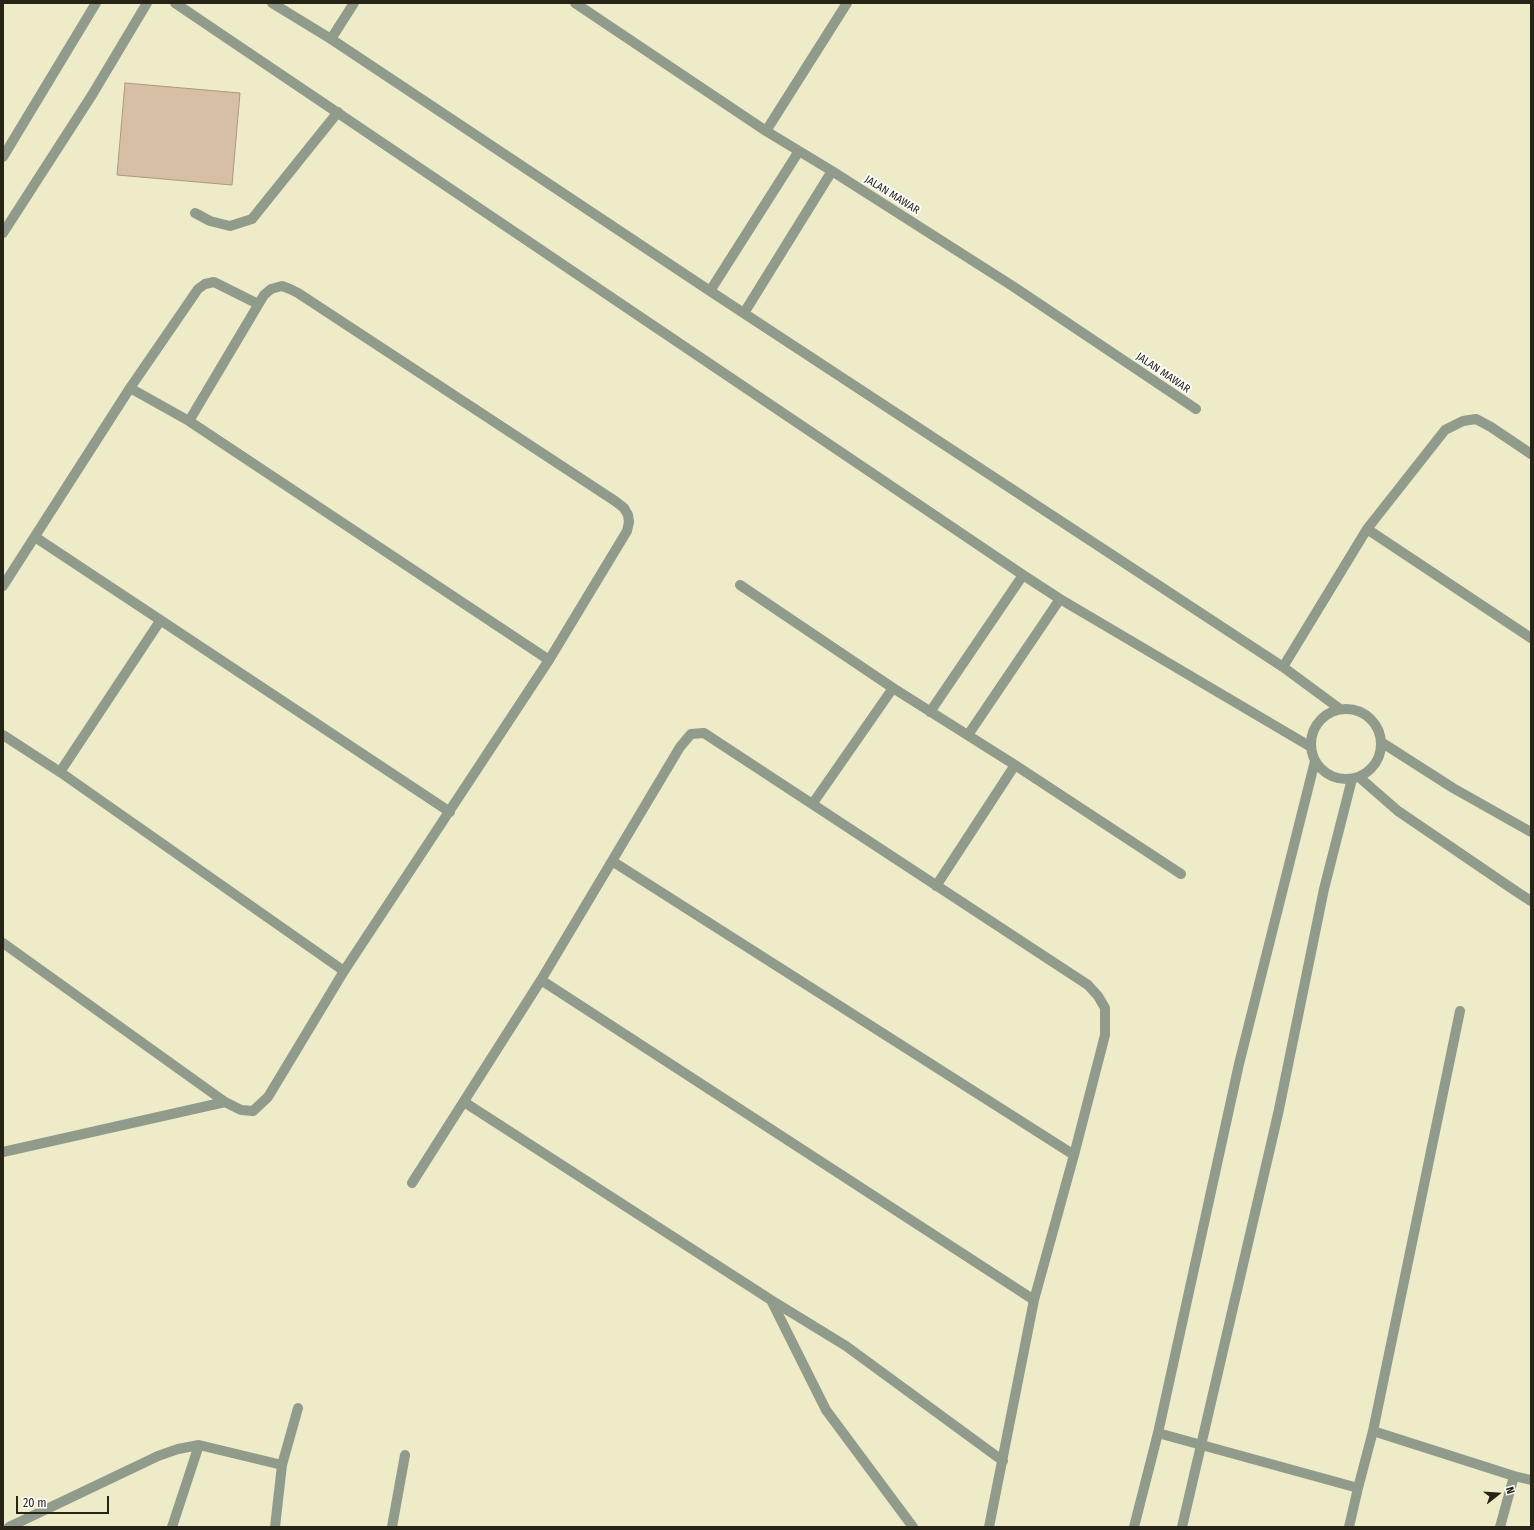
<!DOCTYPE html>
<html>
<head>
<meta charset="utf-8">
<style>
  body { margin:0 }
  #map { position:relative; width:1534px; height:1530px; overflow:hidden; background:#eeebc9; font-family:"Fira Sans Condensed",sans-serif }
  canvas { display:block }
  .frame { position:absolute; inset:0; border:4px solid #252417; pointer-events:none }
  .north { position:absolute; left:1478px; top:1474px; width:40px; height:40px; -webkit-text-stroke:3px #fff; paint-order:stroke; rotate:73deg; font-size:11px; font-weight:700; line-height:16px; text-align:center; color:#252417 }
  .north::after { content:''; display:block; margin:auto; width:14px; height:18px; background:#252417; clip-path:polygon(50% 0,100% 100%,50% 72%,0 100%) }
  .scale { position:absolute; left:16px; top:1496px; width:93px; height:18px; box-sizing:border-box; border:2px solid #252417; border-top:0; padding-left:5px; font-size:12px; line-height:14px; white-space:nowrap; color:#252417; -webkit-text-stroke:3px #fff; paint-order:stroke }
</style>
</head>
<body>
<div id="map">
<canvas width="1534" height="1530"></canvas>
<div class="frame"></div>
<div class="north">N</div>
<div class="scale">20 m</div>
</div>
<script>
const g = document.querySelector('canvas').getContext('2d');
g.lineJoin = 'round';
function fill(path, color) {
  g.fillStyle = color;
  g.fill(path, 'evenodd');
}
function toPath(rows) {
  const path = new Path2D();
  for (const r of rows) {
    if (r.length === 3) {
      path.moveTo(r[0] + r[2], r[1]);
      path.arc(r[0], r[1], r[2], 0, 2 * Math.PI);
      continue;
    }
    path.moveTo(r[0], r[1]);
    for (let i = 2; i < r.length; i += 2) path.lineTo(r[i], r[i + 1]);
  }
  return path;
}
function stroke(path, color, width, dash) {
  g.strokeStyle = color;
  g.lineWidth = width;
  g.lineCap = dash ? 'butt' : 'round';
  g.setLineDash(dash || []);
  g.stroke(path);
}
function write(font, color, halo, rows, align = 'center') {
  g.font = font + ' "Fira Sans Condensed",sans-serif';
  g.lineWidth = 3.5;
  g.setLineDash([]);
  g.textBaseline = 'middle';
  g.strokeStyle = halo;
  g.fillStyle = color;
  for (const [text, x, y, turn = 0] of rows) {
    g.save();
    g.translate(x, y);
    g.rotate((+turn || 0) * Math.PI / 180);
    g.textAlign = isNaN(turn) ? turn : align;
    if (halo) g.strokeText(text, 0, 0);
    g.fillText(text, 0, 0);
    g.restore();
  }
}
const building = toPath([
  [125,83,240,93,232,185,117,175,125,83]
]);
const lane = toPath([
  [195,213,210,221,230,226,252,219,338,112]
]);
const street = toPath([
  [175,3,1023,575,1060,599,1311,747],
  [272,3,331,39,710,291,1283,667,1340,709],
  [575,3,766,131,832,171,1014,287,1196,409],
  [331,39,354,3],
  [766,131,847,3],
  [3,157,96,3],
  [3,233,92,95,147,3],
  [710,291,799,151],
  [744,313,832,171],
  [130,388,198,289,205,284,214,282,258,304],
  [1367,529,1531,638],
  [35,537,450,812],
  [740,585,893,688,813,803],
  [3,586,130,388,189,421,549,660],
  [1283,667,1367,529,1445,430,1463,421,1476,419,1491,427,1531,454],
  [893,688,1015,765,1181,874],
  [1346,744,35],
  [930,712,1023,575],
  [3,735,60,772,344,971],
  [968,735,1060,599],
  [1381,742,1453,788,1531,832],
  [60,772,160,621],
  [1359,777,1398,811,1517,892,1531,901],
  [612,861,1074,1155],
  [936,886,1015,765],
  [3,943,225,1102],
  [541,980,1034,1300],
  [464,1102,771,1300,846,1346,1003,1461],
  [3,1152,225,1102,241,1110,253,1111,268,1097,344,971,549,660,627,531,629,522,628,515,624,508,615,501,298,293,290,289,282,286,271,289,264,295,189,421],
  [412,1183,541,980,680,747,691,734,704,733,1088,985,1098,996,1105,1008,1105,1035,1074,1155,1034,1300,989,1527],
  [771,1300,826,1410,913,1527],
  [1373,1431,1514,1476,1531,1480],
  [1158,1433,1358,1488,1349,1527],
  [1358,1488,1373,1431,1460,1011],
  [9,1527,158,1456,178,1449,199,1445,282,1465],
  [172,1527,199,1445],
  [275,1527,282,1465,298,1408],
  [392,1527,405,1455],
  [1134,1527,1158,1433,1239,1064,1315,761],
  [1182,1527,1278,1114,1324,889,1352,779],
  [1500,1527,1514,1476]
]);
const streetNames = [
  ["JALAN MAWAR",892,195,32],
  ["JALAN MAWAR",1163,373,34]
];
fill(building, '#d6bfa4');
stroke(building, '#ae987e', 1);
stroke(lane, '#919b8c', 10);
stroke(street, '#919b8c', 10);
write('11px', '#252417', '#fff', streetNames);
</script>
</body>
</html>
